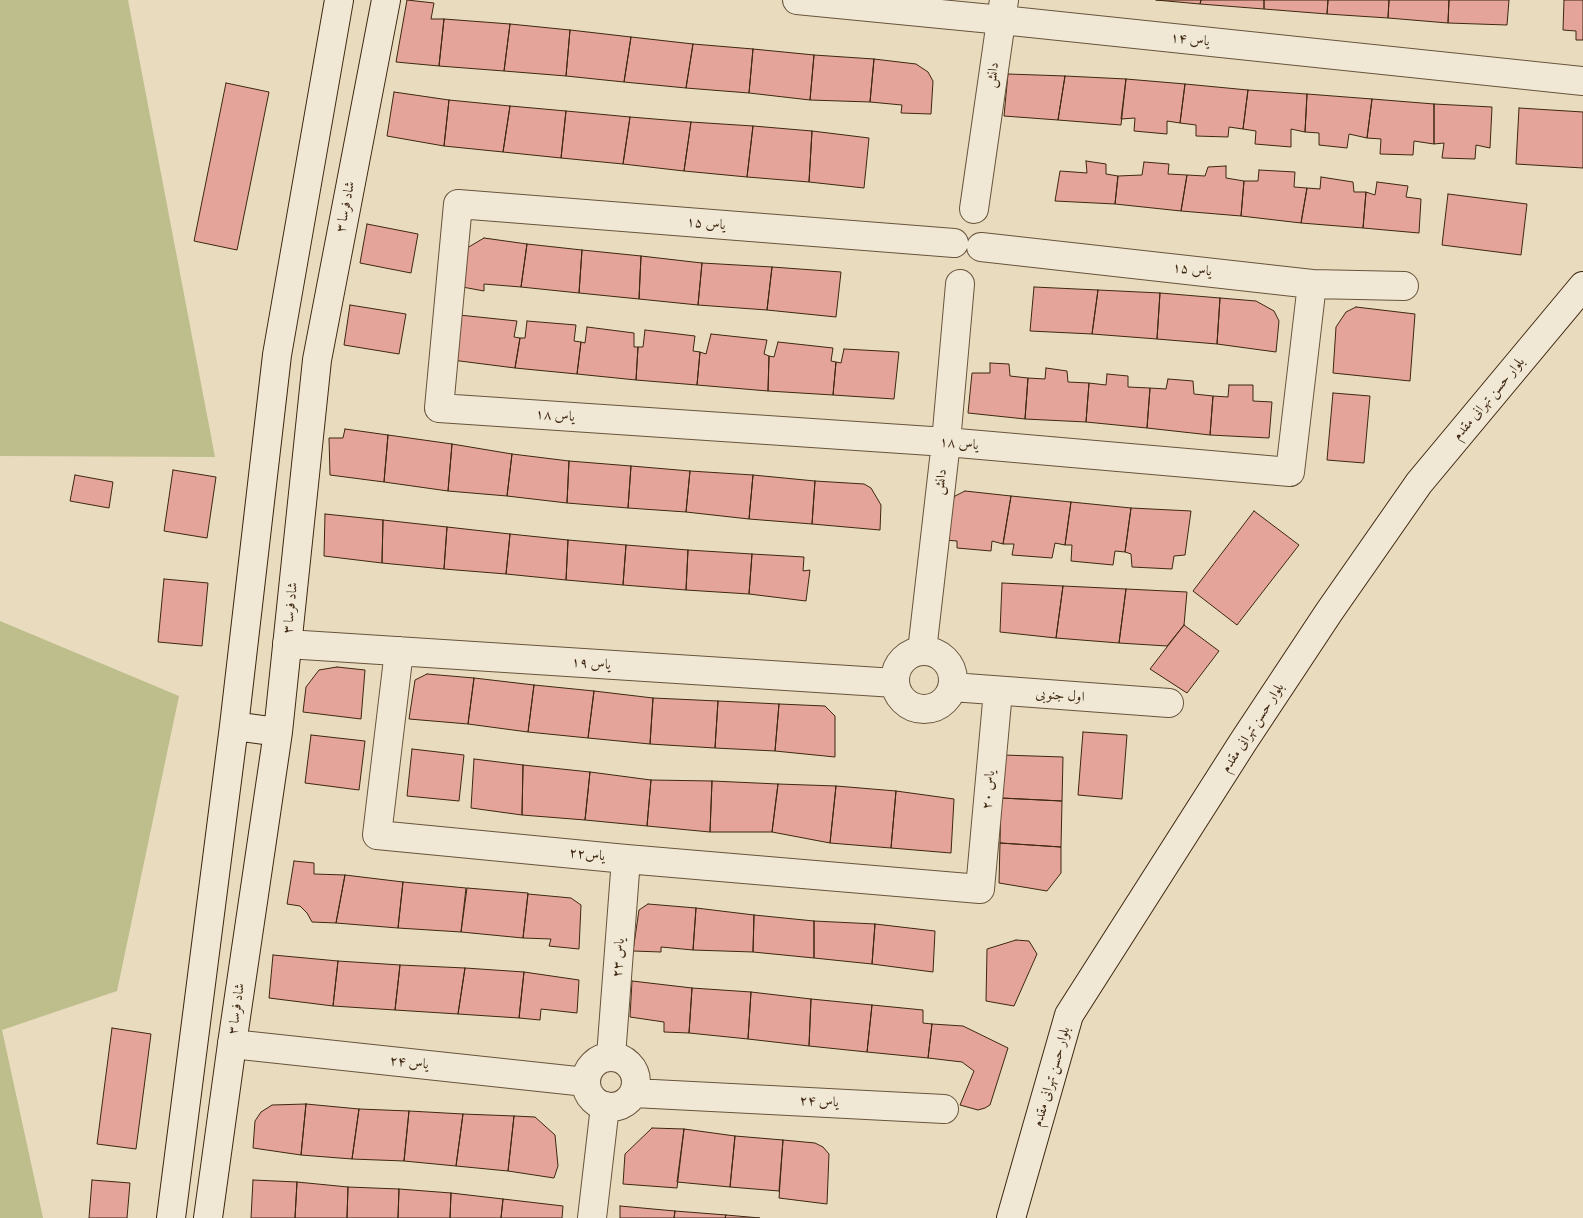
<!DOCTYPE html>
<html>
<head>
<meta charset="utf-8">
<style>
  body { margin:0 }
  canvas { display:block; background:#e8dbbe }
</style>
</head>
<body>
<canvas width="1583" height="1218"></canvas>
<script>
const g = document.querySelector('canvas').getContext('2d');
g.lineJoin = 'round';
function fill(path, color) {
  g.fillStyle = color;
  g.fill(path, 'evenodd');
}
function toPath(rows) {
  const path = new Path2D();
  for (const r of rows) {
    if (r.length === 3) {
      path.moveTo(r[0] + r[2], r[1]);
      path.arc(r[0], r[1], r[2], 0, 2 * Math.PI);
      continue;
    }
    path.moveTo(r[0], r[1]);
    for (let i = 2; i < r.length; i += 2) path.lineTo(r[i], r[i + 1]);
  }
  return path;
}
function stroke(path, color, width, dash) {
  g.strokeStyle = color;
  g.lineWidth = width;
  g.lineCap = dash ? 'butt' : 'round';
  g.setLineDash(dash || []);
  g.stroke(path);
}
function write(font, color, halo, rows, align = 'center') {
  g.font = font + ' "IM FELL Great Primer",Amiri,serif';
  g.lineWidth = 4.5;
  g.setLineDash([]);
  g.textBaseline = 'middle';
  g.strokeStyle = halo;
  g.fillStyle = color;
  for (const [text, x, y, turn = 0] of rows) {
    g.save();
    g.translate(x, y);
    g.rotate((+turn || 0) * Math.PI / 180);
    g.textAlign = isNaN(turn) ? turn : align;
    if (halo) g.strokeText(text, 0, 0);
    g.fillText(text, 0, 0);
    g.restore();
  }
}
const green = toPath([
  [0,0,128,0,215,457,0,456],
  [0,621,179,696,117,991,2,1030,43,1218,0,1218]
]);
const building = toPath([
  [407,0,434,3,431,19,444,19,439,66,396,62,407,0],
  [1156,0,1201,0,1200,4,1156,0],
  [1201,0,1264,0,1264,9,1200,4,1201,0],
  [1264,0,1328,0,1327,14,1264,9,1264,0],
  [1328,0,1389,0,1388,18,1327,14,1328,0],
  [1389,0,1449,0,1448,23,1388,18,1389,0],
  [1449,0,1509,0,1507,25,1448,23,1449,0],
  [1564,0,1583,0,1583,40,1576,40,1576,31,1563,30,1564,0],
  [444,19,510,24,504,71,439,66,444,19],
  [510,24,570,30,566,76,504,71,510,24],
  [570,30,631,37,624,82,566,76,570,30],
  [631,37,693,44,686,88,624,82,631,37],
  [693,44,753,49,749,93,686,88,693,44],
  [753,49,814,55,810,100,749,93,753,49],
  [814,55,874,59,870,102,810,100,814,55],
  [874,59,916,64,928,72,933,81,931,114,901,113,902,105,870,102,874,59],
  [1008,74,1065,76,1058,120,1004,116,1008,74],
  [1065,76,1126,79,1121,125,1058,120,1065,76],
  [1126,79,1185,84,1180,123,1167,121,1167,134,1134,131,1135,118,1121,119,1126,79],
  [226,83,269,92,237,250,194,241,226,83],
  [1185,84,1248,90,1243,129,1229,127,1228,137,1196,136,1196,125,1180,123,1185,84],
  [1248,90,1307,94,1305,132,1291,129,1291,147,1255,144,1256,131,1243,129,1248,90],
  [394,92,449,100,444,146,387,136,394,92],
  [1307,94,1372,99,1367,138,1349,134,1347,148,1319,145,1319,133,1305,132,1307,94],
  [1372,99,1434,104,1434,144,1414,141,1413,155,1380,154,1381,139,1367,138,1372,99],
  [449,100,510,106,503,152,444,146,449,100],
  [1434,104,1492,107,1490,148,1476,145,1475,159,1442,158,1444,143,1434,144,1434,104],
  [510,106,566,111,561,158,503,152,510,106],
  [1519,108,1583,112,1583,168,1516,164,1519,108],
  [566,111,630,117,623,164,561,158,566,111],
  [630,117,691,122,684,171,623,164,630,117],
  [691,122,753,126,747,177,684,171,691,122],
  [753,126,812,131,809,182,747,177,753,126],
  [812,131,869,138,864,188,809,182,812,131],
  [1086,161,1106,164,1106,174,1118,176,1115,204,1055,201,1060,171,1087,173,1086,161],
  [1144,162,1169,164,1168,174,1187,175,1181,211,1115,204,1118,176,1142,175,1144,162],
  [1226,166,1226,178,1244,181,1241,216,1181,211,1187,175,1205,176,1208,167,1226,166],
  [1259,170,1295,172,1294,187,1307,188,1301,223,1241,216,1244,181,1258,181,1259,170],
  [1321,177,1353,182,1354,192,1366,192,1363,228,1301,223,1307,188,1320,189,1321,177],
  [1377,182,1408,186,1406,197,1421,199,1419,233,1363,228,1366,192,1375,195,1377,182],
  [1448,194,1527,204,1521,255,1442,245,1448,194],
  [367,224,418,234,411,273,360,263,367,224],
  [484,238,527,244,521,287,484,284,484,291,457,286,462,251,484,238],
  [527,244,582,250,579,293,521,287,527,244],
  [582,250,641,256,639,299,579,293,582,250],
  [641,256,702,263,698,305,639,299,641,256],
  [702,263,772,267,767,310,698,305,702,263],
  [772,267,841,272,836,317,767,310,772,267],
  [1034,287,1098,290,1092,334,1030,331,1034,287],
  [1098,290,1160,293,1157,339,1092,334,1098,290],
  [1160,293,1220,298,1217,344,1157,339,1160,293],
  [1220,298,1256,301,1274,311,1279,321,1276,352,1217,344,1220,298],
  [350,305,406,314,399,354,344,345,350,305],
  [1356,307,1415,314,1410,381,1333,373,1336,327,1346,312,1356,307],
  [459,315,517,321,514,337,520,338,515,368,452,360,459,315],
  [527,321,576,325,574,341,581,342,577,374,515,368,520,338,525,338,527,321],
  [587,327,634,333,634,347,638,347,636,380,577,374,581,342,585,343,587,327],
  [645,330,695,336,693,351,700,352,697,385,636,380,638,347,643,347,645,330],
  [711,334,767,340,764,354,769,356,768,391,697,385,700,352,706,354,711,334],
  [778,342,833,348,831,361,836,362,833,395,768,391,769,356,774,357,778,342],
  [844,349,899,352,894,399,833,395,836,362,841,363,844,349],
  [990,363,1009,364,1010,376,1028,378,1025,419,968,413,972,373,990,373,990,363],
  [1046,368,1067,371,1068,382,1089,383,1086,422,1025,419,1028,378,1045,379,1046,368],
  [1107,374,1128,376,1128,387,1150,388,1147,428,1086,422,1089,383,1106,385,1107,374],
  [1168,379,1193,381,1194,394,1213,396,1210,435,1147,428,1150,388,1166,389,1168,379],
  [1229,385,1253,385,1253,401,1272,402,1269,438,1210,435,1213,396,1228,397,1229,385],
  [1333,393,1370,396,1364,463,1327,460,1333,393],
  [345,429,388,435,384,482,330,475,329,438,343,438,345,429],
  [388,435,452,444,448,491,384,482,388,435],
  [452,444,512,454,507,496,448,491,452,444],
  [512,454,569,461,567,503,507,496,512,454],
  [569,461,631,466,628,508,567,503,569,461],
  [631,466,690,471,686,512,628,508,631,466],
  [173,470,216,477,207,538,164,531,173,470],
  [690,471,753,475,749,519,686,512,690,471],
  [75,475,113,482,109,508,70,501,75,475],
  [753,475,815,481,812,524,749,519,753,475],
  [815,481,864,484,871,488,881,505,880,530,812,524,815,481],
  [965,491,1011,496,1003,544,992,541,991,551,957,548,957,541,945,540,951,503,955,496,965,491],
  [1011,496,1071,502,1065,545,1055,543,1052,558,1012,555,1014,544,1003,544,1011,496],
  [1071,502,1131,508,1125,552,1115,551,1113,565,1071,561,1072,545,1065,545,1071,502],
  [1131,508,1191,511,1185,555,1174,556,1172,569,1132,567,1131,554,1125,552,1131,508],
  [1254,511,1299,545,1237,625,1193,591,1254,511],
  [325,514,383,520,382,563,324,556,325,514],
  [383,520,447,527,444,569,382,563,383,520],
  [447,527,510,534,506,574,444,569,447,527],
  [510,534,568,540,566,580,506,574,510,534],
  [568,540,626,545,623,585,566,580,568,540],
  [626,545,688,550,686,590,623,585,626,545],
  [688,550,752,554,749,594,686,590,688,550],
  [752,554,804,557,803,571,810,570,806,601,749,594,752,554],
  [164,579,208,583,202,646,158,642,164,579],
  [1002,583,1063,586,1056,638,1000,632,1002,583],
  [1063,586,1126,589,1119,643,1056,638,1063,586],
  [1126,589,1187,592,1184,625,1167,646,1119,643,1126,589],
  [1184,625,1219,651,1187,693,1150,669,1184,625],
  [337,667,365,670,361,719,303,712,306,687,319,670,337,667],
  [427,674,474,678,468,724,409,719,415,680,427,674],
  [474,678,534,685,528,732,468,724,474,678],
  [534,685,594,691,588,738,528,732,534,685],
  [594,691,653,698,650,744,588,738,594,691],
  [653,698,718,701,715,748,650,744,653,698],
  [718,701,779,704,775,751,715,748,718,701],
  [779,704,825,706,835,716,835,757,775,751,779,704],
  [1083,732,1127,735,1122,799,1078,795,1083,732],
  [311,735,365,741,359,790,305,783,311,735],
  [412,749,464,755,459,801,407,796,412,749],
  [1003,755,1063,757,1062,801,1001,798,1003,755],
  [474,759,523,765,522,815,471,808,474,759],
  [523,765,590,772,585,820,522,815,523,765],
  [590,772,651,780,647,826,585,820,590,772],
  [651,780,712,781,710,832,647,826,651,780],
  [712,781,778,784,772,832,710,832,712,781],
  [778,784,836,786,830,843,772,832,778,784],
  [836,786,896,791,891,848,830,843,836,786],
  [896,791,954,799,951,853,891,848,896,791],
  [1001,798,1062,801,1061,847,1000,843,1001,798],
  [1000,843,1061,847,1061,873,1047,891,999,883,1000,843],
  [294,861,314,863,314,874,345,875,336,923,312,922,307,913,300,906,287,904,294,861],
  [345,875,403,882,398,928,336,923,345,875],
  [403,882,466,888,461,932,398,928,403,882],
  [467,888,528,893,523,938,461,932,467,888],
  [528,894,571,898,581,905,579,949,549,946,551,939,523,938,528,894],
  [648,904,696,908,693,950,661,947,661,952,633,951,639,910,648,904],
  [696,908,754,915,753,952,693,950,696,908],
  [754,915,814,921,814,958,753,952,754,915],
  [814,921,875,924,872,964,814,958,814,921],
  [875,924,935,931,933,972,872,964,875,924],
  [1016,940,1029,941,1037,954,1014,1006,986,1001,987,949,1016,940],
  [273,955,338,961,333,1006,269,998,273,955],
  [338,961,400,965,395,1010,333,1006,338,961],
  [400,965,465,968,458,1014,395,1010,400,965],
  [465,968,524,972,519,1018,458,1014,465,968],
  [524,972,579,980,577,1013,541,1009,540,1020,519,1018,524,972],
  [632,981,692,988,689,1033,664,1032,664,1022,630,1017,632,981],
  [692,988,751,992,748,1039,689,1033,692,988],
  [751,992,811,999,809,1046,748,1039,751,992],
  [811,999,872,1005,867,1052,809,1046,811,999],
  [872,1005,923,1010,923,1023,932,1024,928,1058,867,1052,872,1005],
  [932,1024,963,1026,1008,1048,990,1105,985,1108,978,1110,960,1105,974,1071,962,1062,928,1058,932,1024],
  [112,1028,151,1034,136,1149,97,1144,112,1028],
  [306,1104,359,1109,352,1159,301,1155,306,1104],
  [306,1104,301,1155,253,1148,255,1121,261,1112,272,1105,306,1104],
  [359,1109,409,1111,404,1161,352,1159,359,1109],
  [409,1111,463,1114,456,1166,404,1161,409,1111],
  [463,1114,514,1116,508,1171,456,1166,463,1114],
  [514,1116,535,1117,555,1135,558,1166,554,1178,508,1171,514,1116],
  [652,1128,684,1129,677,1188,623,1184,625,1154,652,1128],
  [684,1129,735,1136,730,1187,677,1182,684,1129],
  [735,1136,783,1140,779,1191,730,1187,735,1136],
  [783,1140,815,1143,823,1147,829,1154,827,1204,779,1198,783,1140],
  [92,1180,130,1183,127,1218,89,1218,92,1180],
  [253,1180,297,1182,295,1218,251,1218,253,1180],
  [297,1182,348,1187,347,1218,295,1218,297,1182],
  [348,1187,399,1189,398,1218,347,1218,348,1187],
  [399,1189,451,1193,450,1218,398,1218,399,1189],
  [451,1193,503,1199,501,1218,450,1218,451,1193],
  [503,1199,563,1206,562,1218,501,1218,503,1199],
  [620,1206,675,1211,674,1218,620,1218,620,1206],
  [675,1211,726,1215,725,1218,674,1218,675,1211],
  [726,1215,760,1218,725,1218,726,1215]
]);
const street = toPath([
  [797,0,1002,20,1583,81],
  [974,209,1004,0],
  [954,243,458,204,439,408,946,442,1290,472,1312,284],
  [981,247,1312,284,1404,286],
  [287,644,895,683],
  [399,651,377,835,626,859,980,889,998,691],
  [922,651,946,442,960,284],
  [924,680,29],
  [952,687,1169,703],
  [232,1044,586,1082],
  [611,1056,626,859],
  [611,1082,25],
  [634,1093,944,1109],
  [592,1218,605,1106]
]);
const secondary = toPath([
  [234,726,278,732],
  [171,1218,234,726,277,355,339,0],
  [208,1218,232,1044,278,732,317,360,386,0],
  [1011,1218,1069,1015,1243,742,1329,612,1419,483,1583,286]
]);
const streetNames = [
  ["یاس ۱۴",1190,40,6],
  ["دانش",993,75,-82],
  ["شاد فرسا ۳",346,207,-79],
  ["یاس ۱۵",706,224,5],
  ["یاس ۱۵",1192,270,6],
  ["بلوار حسن تهرانی مقدم",1489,399,-50],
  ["یاس ۱۸",555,416,4],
  ["یاس ۱۸",959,444,5],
  ["دانش",941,482,-83],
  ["شاد فرسا ۳",291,608,-84],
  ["یاس ۱۹",591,664,4],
  ["اول جنوبی",1060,696,4],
  ["بلوار حسن تهرانی مقدم",1253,728,-57],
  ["یاس ۲۰",989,790,-85],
  ["یاس۲۲",587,855,6],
  ["یاس ۲۳",619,958,-86],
  ["شاد فرسا ۳",237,1009,-82],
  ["یاس ۲۴",409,1063,6],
  ["بلوار حسن تهرانی مقدم",1052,1077,-74],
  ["یاس ۲۴",819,1102,3]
];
fill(green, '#bebe8c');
fill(building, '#e4a499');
stroke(building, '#3e2710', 1);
stroke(street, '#68543c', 30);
stroke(secondary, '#3e2710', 30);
stroke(street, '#f0e8d5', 28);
stroke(secondary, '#f0e8d5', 28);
write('14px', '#3e2710', '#f0e8d5', streetNames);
</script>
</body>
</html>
